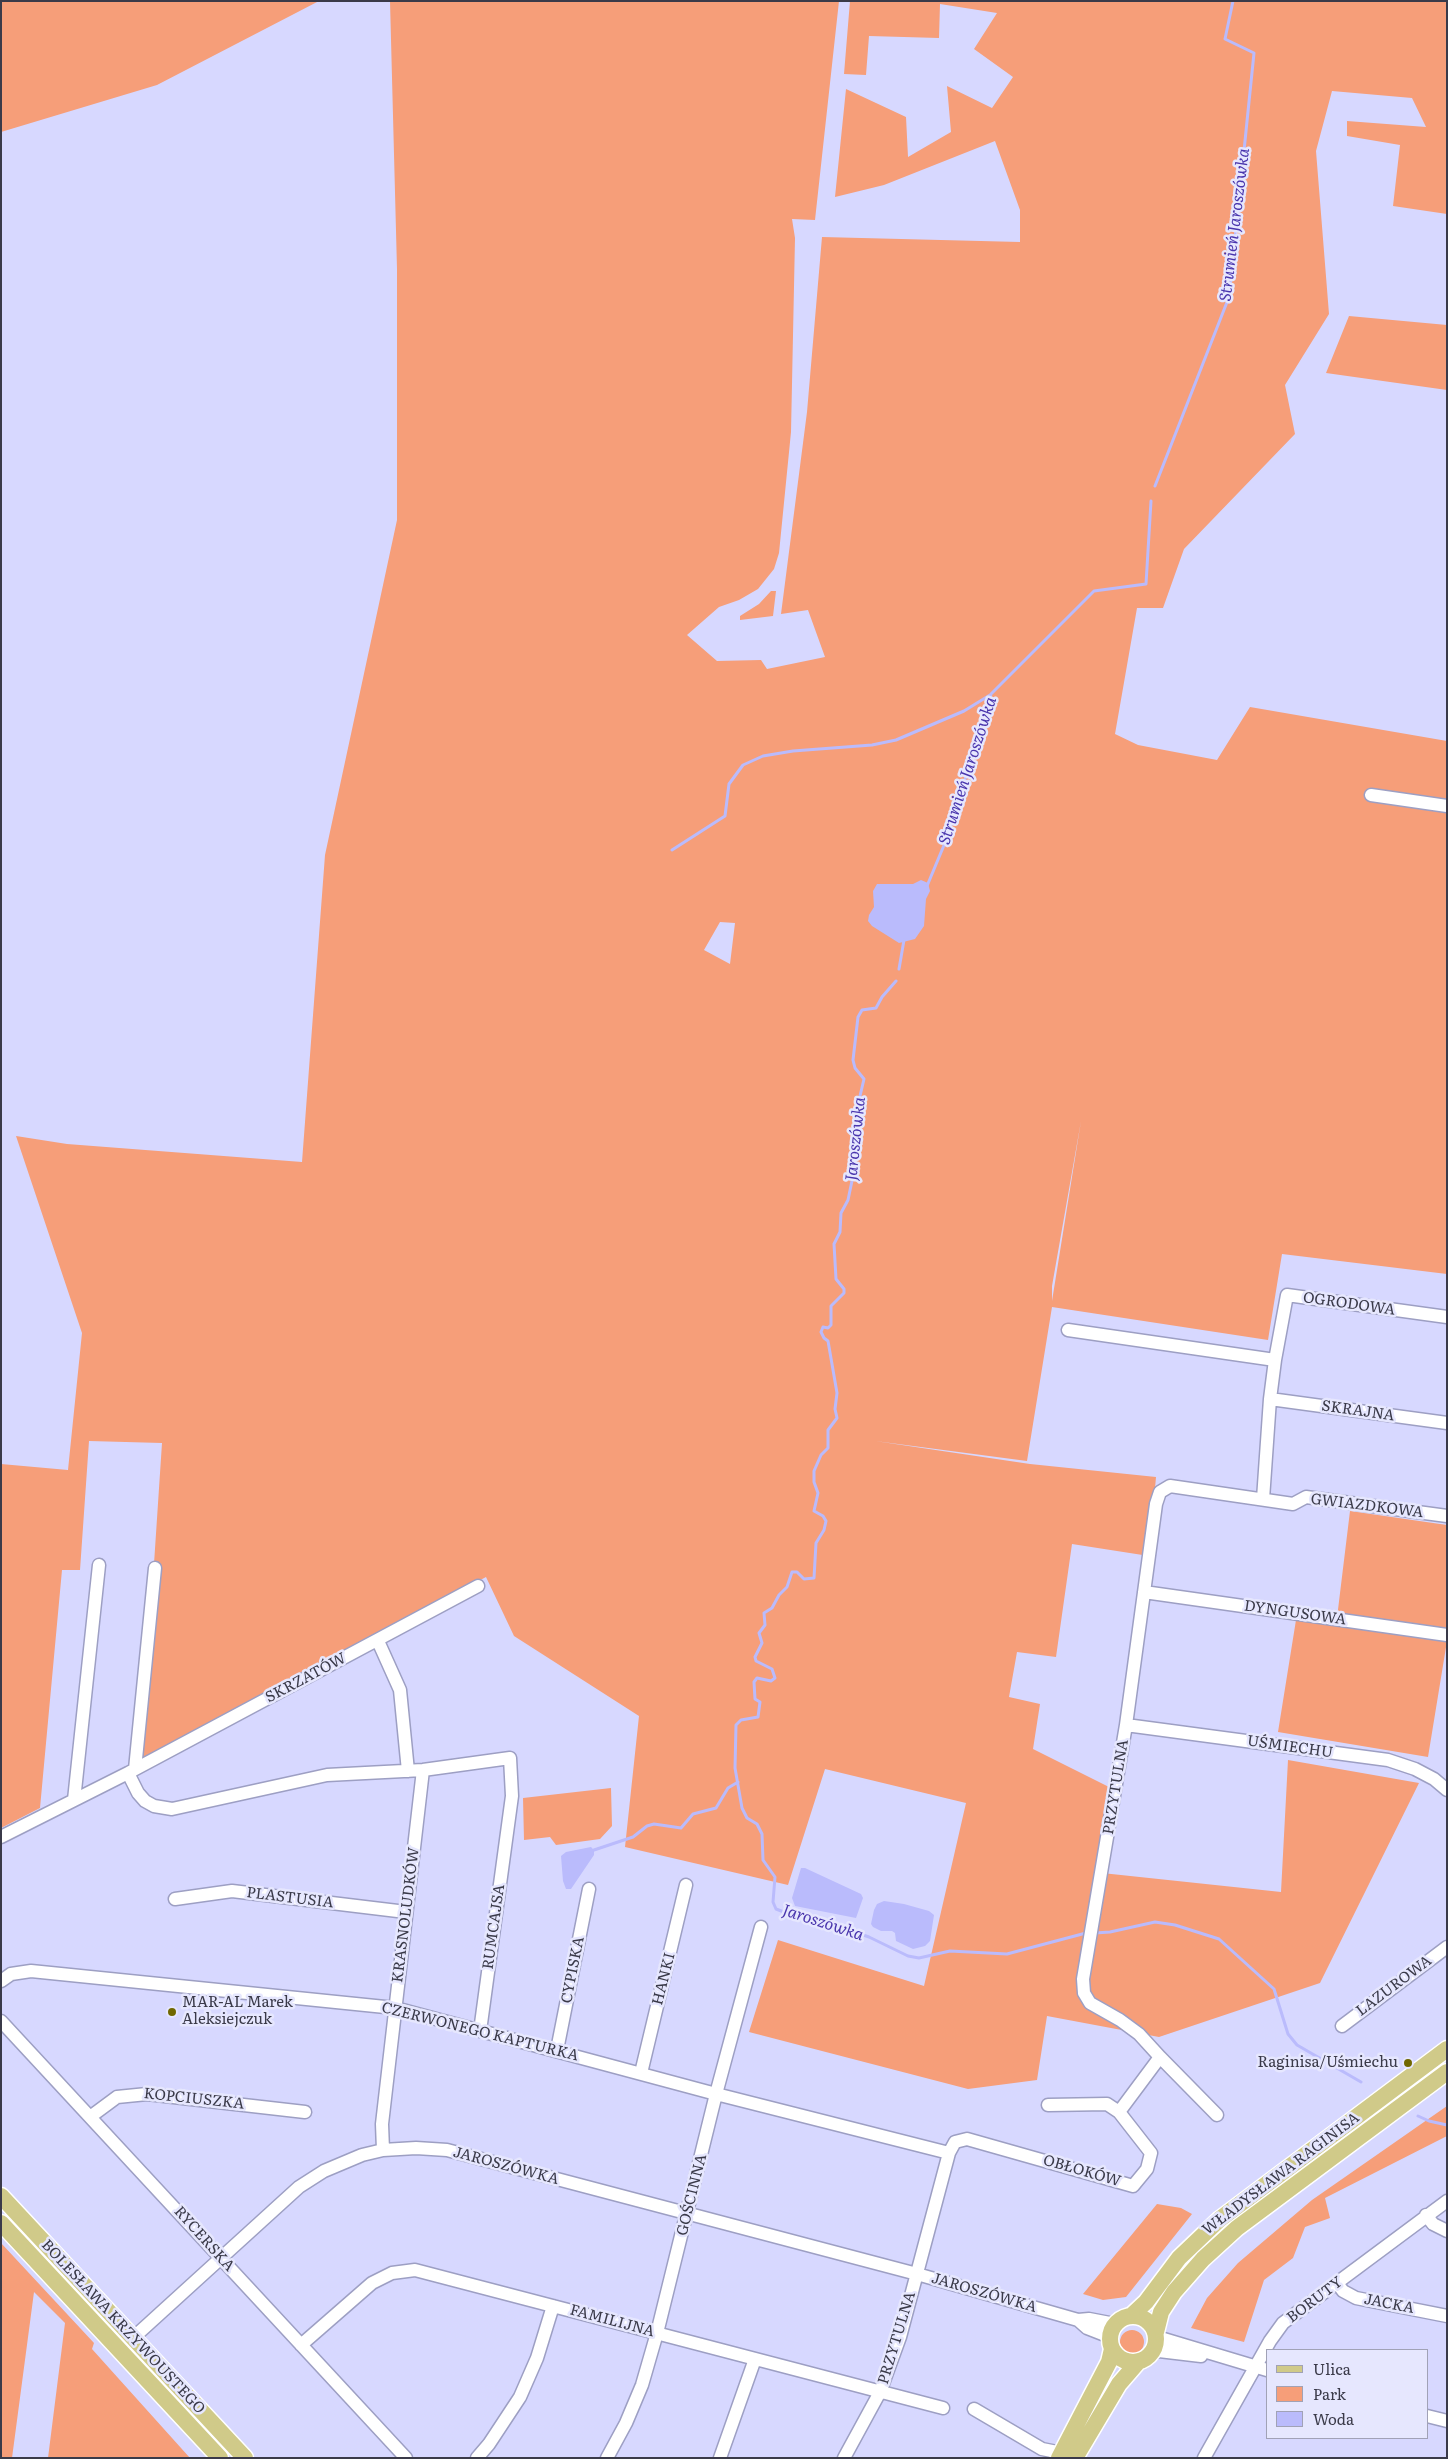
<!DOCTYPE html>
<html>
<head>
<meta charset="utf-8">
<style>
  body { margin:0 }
  #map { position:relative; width:1448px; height:2459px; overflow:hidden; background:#d7d8ff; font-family:Literata,serif }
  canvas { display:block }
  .frame { position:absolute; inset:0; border:2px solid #3a3a49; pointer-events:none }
  .legend { position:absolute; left:1266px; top:2349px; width:162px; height:90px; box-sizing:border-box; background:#e6e7fe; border:1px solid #a1a2b6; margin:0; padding:6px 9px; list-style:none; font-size:15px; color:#3a3a49 }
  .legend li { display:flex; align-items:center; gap:10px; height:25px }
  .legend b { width:25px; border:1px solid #a1a2b6 }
</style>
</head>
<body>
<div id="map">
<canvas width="1448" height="2459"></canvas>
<div class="frame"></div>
<ul class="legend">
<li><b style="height:6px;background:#d0ca89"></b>Ulica</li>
<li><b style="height:14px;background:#f69e79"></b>Park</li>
<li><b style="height:14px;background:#babbfc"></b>Woda</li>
</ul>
</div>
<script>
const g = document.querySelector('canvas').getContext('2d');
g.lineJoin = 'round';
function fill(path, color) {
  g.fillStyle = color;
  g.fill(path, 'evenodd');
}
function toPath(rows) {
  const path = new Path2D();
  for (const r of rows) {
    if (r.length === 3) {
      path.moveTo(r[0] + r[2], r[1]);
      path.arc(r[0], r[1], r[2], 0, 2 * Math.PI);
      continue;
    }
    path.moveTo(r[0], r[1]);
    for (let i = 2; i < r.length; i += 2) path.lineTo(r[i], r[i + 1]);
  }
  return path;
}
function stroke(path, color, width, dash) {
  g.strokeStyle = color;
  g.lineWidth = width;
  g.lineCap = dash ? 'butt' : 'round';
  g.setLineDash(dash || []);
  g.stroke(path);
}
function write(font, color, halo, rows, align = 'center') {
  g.font = font + ' Literata,serif';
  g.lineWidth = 5;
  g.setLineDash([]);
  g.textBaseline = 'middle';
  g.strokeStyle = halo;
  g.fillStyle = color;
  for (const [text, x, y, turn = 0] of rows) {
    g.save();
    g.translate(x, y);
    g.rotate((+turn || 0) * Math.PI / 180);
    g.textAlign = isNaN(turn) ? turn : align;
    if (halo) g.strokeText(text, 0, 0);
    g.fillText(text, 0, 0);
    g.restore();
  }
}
const green = toPath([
  [1,1,319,1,157,85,1,132],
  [390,1,839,1,815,220,792,219,795,238,791,432,779,553,774,569,758,589,739,600,719,607,687,635,717,661,761,660,767,669,825,657,808,610,781,614,807,412,822,237,1020,242,1020,210,995,141,884,185,835,197,846,89,906,117,908,157,951,132,947,86,992,108,1013,77,974,49,997,13,940,4,939,38,869,36,866,75,844,74,850,1,1447,1,1447,214,1393,206,1400,145,1347,136,1347,121,1426,127,1412,98,1332,91,1316,151,1329,314,1285,385,1295,434,1184,549,1163,608,1137,608,1115,734,1138,745,1217,760,1250,707,1447,741,1447,1274,1282,1254,1268,1340,1052,1307,1027,1461,875,1441,1030,1464,1156,1477,1149,1556,1072,1544,1056,1657,1017,1652,1009,1697,1040,1704,1033,1749,1115,1790,1102,1873,1281,1892,1288,1760,1419,1783,1320,1983,1159,2037,1047,2016,1037,2080,968,2089,749,2032,778,1940,924,1986,966,1803,825,1769,788,1885,625,1847,639,1716,514,1636,486,1577,141,1760,162,1443,89,1441,80,1570,62,1570,40,1808,1,1828,1,1464,68,1470,82,1333,16,1136,67,1144,302,1162,325,855,397,520,397,269],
  [720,922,735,923,730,964,704,950],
  [1081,1121,1052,1301,1052,1286],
  [1349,316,1447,325,1447,390,1326,373],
  [771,591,776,591,773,616,740,620,740,616,759,604],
  [1350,1511,1447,1525,1447,1641,1428,1757,1278,1732,1296,1620,1336,1626],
  [611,1788,612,1826,600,1839,556,1845,550,1837,524,1840,523,1798],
  [1447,2106,1447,2136,1325,2198,1330,2218,1305,2227,1293,2258,1264,2280,1244,2342,1191,2328,1207,2298,1238,2263,1312,2200],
  [1157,2204,1181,2208,1192,2214,1126,2297,1103,2300,1083,2294],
  [1,2243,94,2343,92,2349,190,2458,48,2458,65,2323,34,2292,12,2458,1,2458],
  [1132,2342,12]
]);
const water = toPath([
  [921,880,928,883,930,891,926,899,924,926,915,939,899,943,872,926,868,921,869,915,874,907,873,891,877,884,913,884],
  [591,1847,594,1850,594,1855,571,1889,566,1889,563,1881,561,1856,566,1852],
  [801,1868,805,1868,861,1894,863,1898,856,1918,795,1906,792,1898],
  [884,1901,904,1904,929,1911,934,1915,930,1941,925,1946,913,1949,896,1941,895,1933,892,1931,881,1931,873,1927,871,1924,874,1910,877,1904]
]);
const stream = toPath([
  [1155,486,1229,297,1254,53,1225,39,1233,1],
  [672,850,725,816,729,784,743,765,763,756,793,751,872,745,896,740,964,711,990,695],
  [927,886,947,838,991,694,1094,591,1146,584,1151,501],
  [899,969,904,940],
  [896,981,882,997,876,1008,862,1010,858,1017,853,1060,855,1068,864,1079,860,1096,858,1144,851,1156,853,1176,848,1200,841,1213,840,1232,834,1244,836,1279,844,1289,844,1293,831,1306,831,1325,828,1328,823,1327,821,1332,824,1338,828,1341,837,1393,835,1409,837,1418,828,1430,828,1448,821,1455,814,1471,814,1482,818,1493,814,1511,823,1516,826,1521,824,1530,816,1543,814,1578,804,1579,797,1572,792,1572,787,1587,779,1595,772,1608,764,1613,765,1625,759,1633,762,1643,755,1657,756,1661,772,1669,775,1678,771,1681,757,1678,754,1682,755,1699,760,1702,758,1717,741,1720,736,1725,735,1768,742,1808,747,1818,757,1824,762,1834,763,1860,775,1877,773,1902,776,1909,797,1917,831,1924,869,1937,908,1956,919,1958,950,1951,1007,1954,1086,1933],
  [594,1850,633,1837,647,1826,654,1824,681,1828,693,1814,716,1808,728,1788,738,1782],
  [1095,1933,1110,1932,1155,1922,1175,1925,1219,1939,1274,1989,1288,2034,1297,2045,1361,2082],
  [1418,2116,1429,2121,1447,2125]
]);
const minor = toPath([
  [1371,795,1447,806],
  [1068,1330,1275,1360,1270,1399,1263,1499],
  [1275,1360,1287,1295,1447,1317],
  [1270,1399,1447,1423],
  [1144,1592,1447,1635],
  [378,1641,400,1690,408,1771],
  [1126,1725,1388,1760,1415,1769,1434,1779,1447,1790],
  [135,1769,155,1568],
  [128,1773,138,1793,145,1801,154,1806,172,1809,327,1775,423,1770,510,1758,512,1796,480,2031],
  [74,1800,99,1565],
  [1,1837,128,1773,478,1586],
  [175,1899,232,1891,406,1912],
  [1,1981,11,1974,31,1971,395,2008,716,2094,949,2153],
  [1,2021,406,2458],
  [1342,2026,1447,1947],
  [557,2050,589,1889],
  [1160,2057,1139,2034,1120,2020,1090,2003,1084,1993,1083,1979,1126,1725,1156,1504,1160,1492,1170,1486,1293,1504,1306,1497,1447,1516],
  [641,2073,686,1885],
  [1119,2112,1160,2057,1217,2115],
  [90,2117,117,2097,147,2094,305,2112],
  [383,2150,382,2124,423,1770],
  [1426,2215,1433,2224,1447,2231],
  [1337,2283,1343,2291,1356,2298,1447,2316],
  [1078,2320,1087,2328,1110,2337],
  [1157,2337,1267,2370],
  [133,2338,299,2187,324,2171,362,2155,383,2150,416,2148,447,2150,917,2274,1078,2320,1089,2319,1115,2324],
  [301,2345,372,2283,392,2273,415,2270,943,2408],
  [1152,2353,1159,2351,1201,2356],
  [974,2409,1042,2449,1062,2453],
  [1427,2416,1447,2421],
  [477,2458,489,2444,520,2397,537,2358,553,2306],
  [607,2458,626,2423,642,2385,657,2333,716,2094,761,1927],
  [720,2458,755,2359],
  [844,2458,880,2392,900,2337,949,2153,955,2142,967,2139,1133,2186,1147,2169,1151,2153,1119,2112,1107,2104,1048,2105],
  [1204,2458,1270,2341,1283,2323,1447,2201]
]);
const major = toPath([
  [1,2196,245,2458],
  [1,2223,220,2458],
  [1133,2339,23],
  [1131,2316,1146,2302,1179,2258,1220,2219,1447,2049],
  [1156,2332,1161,2312,1174,2292,1203,2259,1237,2228,1447,2072],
  [1059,2458,1109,2362,1112,2349],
  [1075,2458,1119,2384,1138,2362]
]);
const markers = [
  [172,2012,5,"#706700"],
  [1408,2063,5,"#706700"]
];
const streetNames = [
  ["OGRODOWA",1349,1304,8],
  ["SKRAJNA",1358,1411,8],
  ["GWIAZDKOWA",1367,1506,7],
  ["DYNGUSOWA",1295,1613,8],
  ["SKRZATÓW",306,1678,-28],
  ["UŚMIECHU",1290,1747,8],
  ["PRZYTULNA",1116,1787,-81],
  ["PLASTUSIA",290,1898,7],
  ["KRASNOLUDKÓW",406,1915,-83],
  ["RUMCAJSA",494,1927,-82],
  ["CYPISKA",573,1970,-79],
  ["HANKI",664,1979,-76],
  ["LAZUROWA",1394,1986,-37],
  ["CZERWONEGO KAPTURKA",480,2032,14],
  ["KOPCIUSZKA",194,2099,6],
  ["JAROSZÓWKA",506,2166,15],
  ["OBŁOKÓW",1082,2171,16],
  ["WŁADYSŁAWA RAGINISA",1281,2174,-37],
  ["GOŚCINNA",692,2195,-76],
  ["RYCERSKA",204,2239,48],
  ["JAROSZÓWKA",984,2293,16],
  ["BORUTY",1315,2300,-37],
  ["JACKA",1389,2304,11],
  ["FAMILIJNA",612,2321,15],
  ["BOLESŁAWA KRZYWOUSTEGO",123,2327,47],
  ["PRZYTULNA",897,2338,-73]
];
const poiNames = [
  ["MAR-AL Marek",182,2003],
  ["Aleksiejczuk",182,2020],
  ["Raginisa/Uśmiechu",1398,2063,"right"]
];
const waterNames = [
  ["Strumień Jaroszówka",1235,225,-83],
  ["Strumień Jaroszówka",968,771,-72],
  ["Jaroszówka",856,1139,-84],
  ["Jaroszówka",823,1923,18]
];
fill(green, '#f69e79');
fill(water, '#babbfc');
stroke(stream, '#babbfc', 3);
stroke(minor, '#9d9fc3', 15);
stroke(major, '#fff', 19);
stroke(minor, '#fff', 12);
stroke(major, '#d0ca89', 16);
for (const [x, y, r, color] of markers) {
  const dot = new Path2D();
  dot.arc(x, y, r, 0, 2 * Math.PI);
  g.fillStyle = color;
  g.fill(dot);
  stroke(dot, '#e6e7fe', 2);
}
write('15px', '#3a3a49', '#e6e7fe', streetNames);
write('15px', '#3a3a49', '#e6e7fe', poiNames, 'left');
write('italic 16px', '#4935ad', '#e6e7fe', waterNames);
</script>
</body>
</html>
